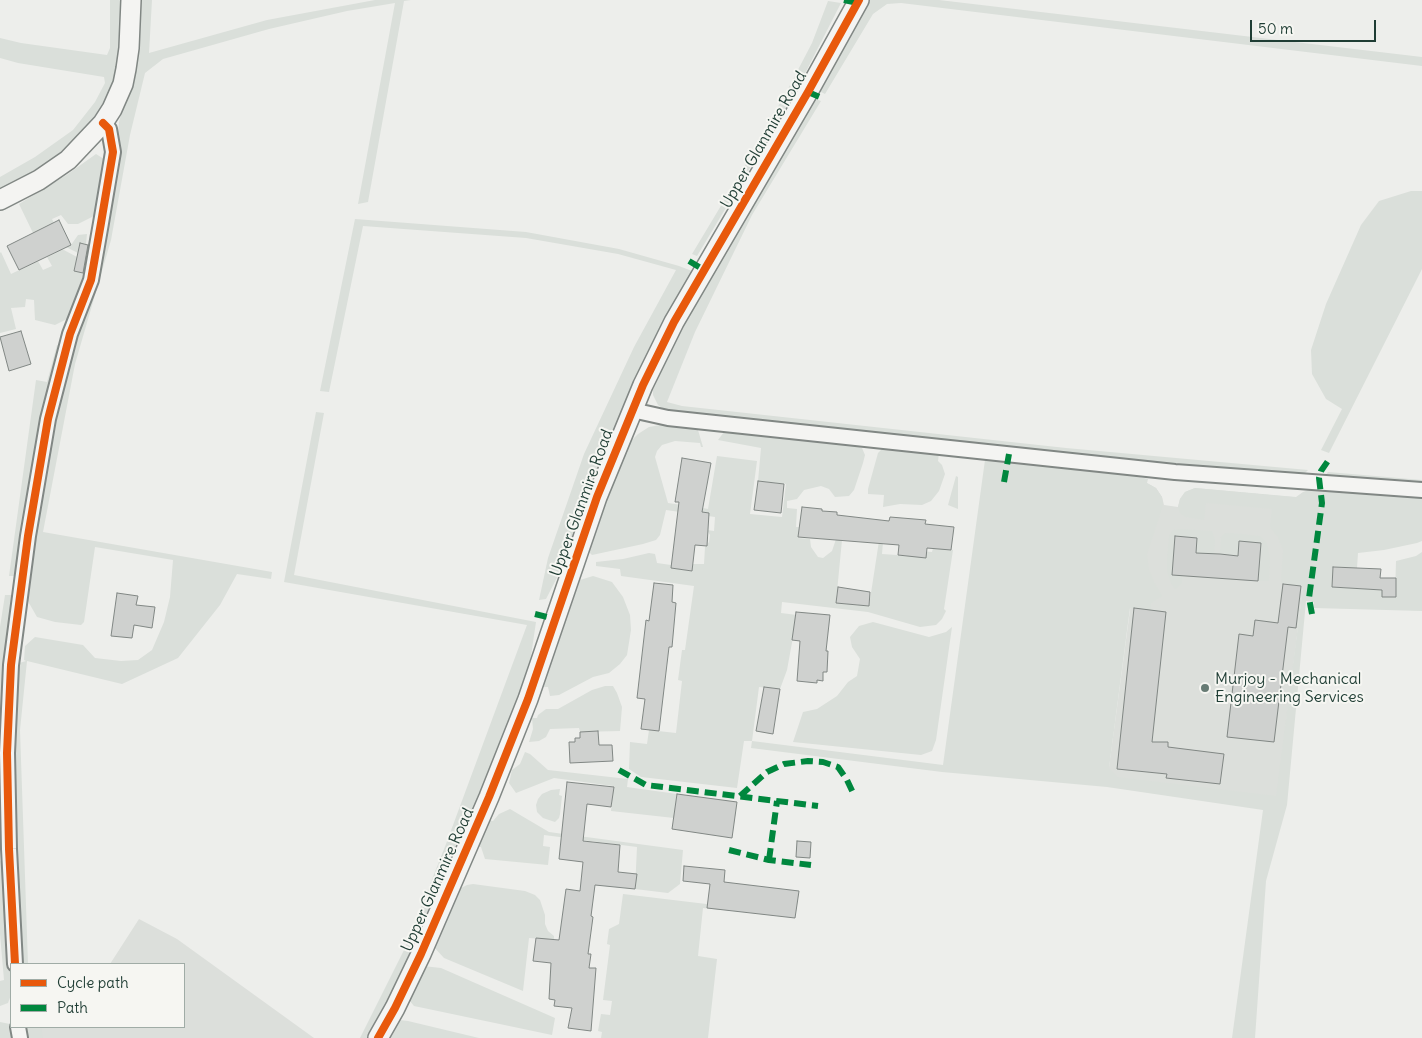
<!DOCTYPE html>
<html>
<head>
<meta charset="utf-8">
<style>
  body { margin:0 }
  #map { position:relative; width:1422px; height:1038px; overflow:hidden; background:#edeeeb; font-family:Delius,sans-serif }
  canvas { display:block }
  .legend { position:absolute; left:10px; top:963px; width:175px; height:65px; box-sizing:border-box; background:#f6f6f2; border:1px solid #a0aca6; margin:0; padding:6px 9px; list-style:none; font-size:15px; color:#1f3d34 }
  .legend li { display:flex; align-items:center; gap:10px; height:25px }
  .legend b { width:25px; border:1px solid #a0aca6 }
  .scale { position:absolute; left:1250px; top:20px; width:126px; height:22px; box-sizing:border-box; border:2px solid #1f3d34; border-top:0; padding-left:6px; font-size:15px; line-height:18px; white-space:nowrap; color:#1f3d34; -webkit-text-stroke:4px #f6f6f2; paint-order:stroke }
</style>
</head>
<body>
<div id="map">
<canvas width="1422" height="1038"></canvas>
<ul class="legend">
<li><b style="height:6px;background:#e8590c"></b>Cycle path</li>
<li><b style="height:6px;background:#00873e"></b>Path</li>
</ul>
<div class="scale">50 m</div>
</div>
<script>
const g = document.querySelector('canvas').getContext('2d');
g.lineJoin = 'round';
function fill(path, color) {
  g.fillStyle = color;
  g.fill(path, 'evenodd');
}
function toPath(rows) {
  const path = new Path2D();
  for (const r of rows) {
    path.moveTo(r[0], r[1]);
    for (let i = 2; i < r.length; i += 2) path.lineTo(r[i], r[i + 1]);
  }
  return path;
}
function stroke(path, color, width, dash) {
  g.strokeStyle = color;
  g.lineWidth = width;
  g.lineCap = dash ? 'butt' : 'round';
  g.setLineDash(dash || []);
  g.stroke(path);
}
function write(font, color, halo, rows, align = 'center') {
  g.font = font + ' Delius,sans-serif';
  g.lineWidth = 4;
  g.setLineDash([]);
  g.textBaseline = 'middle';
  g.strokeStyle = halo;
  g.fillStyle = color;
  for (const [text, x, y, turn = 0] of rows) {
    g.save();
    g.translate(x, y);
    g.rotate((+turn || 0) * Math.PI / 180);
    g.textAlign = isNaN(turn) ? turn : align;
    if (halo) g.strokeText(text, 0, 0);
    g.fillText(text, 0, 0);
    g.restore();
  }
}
const built = toPath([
  [1147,483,1156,488,1162,497,1164,505,1178,507,1180,499,1185,492,1195,488,1314,499,1276,804,1107,782],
  [139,919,177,939,314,1038,30,1038,28,1027,184,1027,184,964,110,964]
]);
const green = toPath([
  [110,0,121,0,120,59,114,83,97,116,66,150,40,169,0,190,0,177,35,157,73,130,95,102,105,83,104,77,18,63,0,58,0,38,21,43,107,55,110,48],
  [139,0,152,0,149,53,267,20,375,0,411,0,404,1,368,202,358,204,395,3,347,11,269,29,163,59,145,73,130,135,111,240,75,364,43,532,272,572,271,579,237,574,220,605,178,658,122,684,27,661,20,730,28,964,20,964,11,777,16,664,26,661,24,660,25,646,35,637,83,645,95,658,121,661,138,660,152,650,164,622,170,597,173,560,95,547,84,622,81,625,55,622,37,617,29,603,26,591,52,420,116,152,119,122,125,99],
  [868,0,939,0,1422,57,1422,66,901,3,887,4,873,14,825,94,819,91],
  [828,1,841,3,796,91,697,256,692,254,740,174,789,87,812,43],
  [813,98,821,101,752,215,695,332,667,402,682,406,1066,448,1308,470,1301,477,1190,467,665,410,658,405,653,395,653,386,676,336],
  [96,154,104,159,104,176,98,214,78,224,68,224,61,215,52,219,54,223,33,233,19,204,68,174],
  [1411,191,1422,191,1422,269,1329,453,1321,450,1342,409,1326,399,1312,374,1311,350,1326,304,1361,225,1379,201],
  [355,219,526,232,619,249,679,266,692,271,650,351,621,413,601,462,565,562,546,599,539,600,548,558,584,454,634,347,676,270,618,254,526,238,363,226,329,392,320,391],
  [87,234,86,244,80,243,78,253,66,247,71,245,78,235],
  [62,249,77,257,74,271,87,274,77,306,69,318,55,325,35,320,34,300,26,299,25,307,11,308,16,329,0,333,0,253,1,252,11,274,38,261,43,270,52,266,47,257],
  [57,345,62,347,45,403,19,576,9,576,36,380,47,382],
  [316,412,324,413,294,575,536,622,531,656,512,716,410,959,367,1038,360,1038,404,950,446,844,527,625,284,582],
  [666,424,698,430,703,447,701,447,700,443,675,441,662,445,657,451,655,457,668,503,703,508,708,509,717,456,757,461,750,514,782,517,786,484,758,481,761,448,718,440,724,432,851,443,862,448,865,455,863,463,854,490,849,496,835,497,829,489,821,486,804,490,797,499,787,501,787,508,797,509,796,527,799,527,798,538,810,539,811,547,818,557,823,558,832,551,836,539,842,540,836,602,869,606,879,541,883,542,882,554,912,556,921,551,932,552,933,548,953,550,944,609,946,611,942,619,936,625,920,627,868,612,782,602,781,613,797,615,787,670,780,689,759,687,752,741,943,765,985,460,1132,475,1148,479,1147,483,1156,488,1162,497,1163,505,1147,554,1149,570,1154,582,1162,596,1151,603,1151,610,1130,608,1109,768,1117,777,1276,796,1303,587,1283,584,1281,581,1283,550,1278,537,1270,527,1272,509,1206,503,1204,520,1186,517,1180,513,1178,507,1180,499,1185,492,1195,488,1296,497,1303,492,1312,489,1422,495,1422,541,1417,543,1384,550,1358,553,1357,568,1333,567,1332,587,1382,590,1395,597,1396,561,1416,556,1422,552,1422,611,1314,608,1314,602,1306,601,1287,805,1266,881,1255,1038,1232,1038,1263,810,1107,787,942,772,751,748,752,741,744,741,737,788,641,777,629,769,630,742,647,744,649,730,676,733,682,681,678,680,682,650,685,650,694,586,621,576,620,569,596,566,596,562,623,559,649,553,655,554,657,563,671,565,671,568,692,571,693,564,704,564,705,547,709,542,710,535,707,530,714,531,715,517,666,510,660,535,656,540,643,544,592,555,589,552,588,547,618,467,630,442,638,434,649,427],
  [888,448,939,453,938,461,942,465,945,474,939,491,931,501,922,505,900,504,883,507,884,495,868,494,868,489,878,453,882,449],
  [1328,472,1422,480,1422,486,1324,477],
  [956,476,958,477,958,509,948,505],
  [1181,529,1212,531,1215,540,1214,554,1200,553,1199,562,1195,562,1197,538,1175,536,1172,574,1182,575,1182,583,1175,589,1171,583,1167,571,1167,559,1169,536,1173,530],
  [1225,533,1243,534,1259,536,1267,543,1270,559,1269,581,1258,581,1261,543,1239,541,1237,566,1233,566,1234,555,1220,554,1221,537],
  [593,576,612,582,623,597,630,615,631,630,627,655,620,664,609,673,593,677,559,695,550,696,548,687,540,687,576,580,580,580],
  [5,595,16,595,4,832,2,834,0,798,0,627],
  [873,622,929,637,946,632,952,627,936,740,932,751,921,755,793,742,803,712,817,709,837,696,848,682,857,676,860,659,852,647,850,637,859,626],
  [605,686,613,686,617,693,622,707,620,731,580,732,579,728,550,729,546,737,539,741,529,742,533,729,532,718,537,718,538,715,546,709,558,709,592,690],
  [525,752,530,754,548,770,628,779,627,787,677,794,674,818,611,811,613,786,554,778,516,793,509,783,512,770,520,764],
  [560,789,559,795,562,796,560,814,559,818,555,822,543,818,537,812,536,805,538,799,542,794,551,790],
  [510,809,549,832,683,850,680,884,668,893,635,889,637,847,544,835,543,846,550,847,548,865,485,859,481,847,476,846,487,820,493,821,499,814],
  [0,861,3,862,11,984,11,995,8,1003,0,1006,0,981,4,980,0,934],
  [473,884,525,891,535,895,540,900,545,915,545,924,548,931,554,936,554,940,529,938,523,991,444,958,432,945,459,889,467,885],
  [623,894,723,906,722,910,703,908,698,956,717,959,708,1038,601,1038,602,1032,598,1031,601,1014,610,1015,612,1001,603,1000,610,945,607,944,609,929,619,924],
  [423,966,441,968,555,1018,552,1035,414,1006,408,999],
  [399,1020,408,1021,479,1038,387,1038],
  [0,1022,10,1024,13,1038,0,1038],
  [24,1027,41,1027,43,1038,26,1038]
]);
const building = toPath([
  [59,220,71,245,19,270,7,246,59,220],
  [80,243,88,245,83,273,74,271,80,243],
  [21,331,31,364,9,371,0,337,21,331],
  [682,458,711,463,702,512,709,513,707,546,695,545,692,571,671,568,679,502,675,502,682,458],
  [758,481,784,484,781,513,754,510,758,481],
  [802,507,822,509,822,511,837,512,837,515,889,521,890,517,926,520,925,524,954,527,951,550,927,548,926,558,898,555,899,545,798,537,802,507],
  [1175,536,1197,538,1196,553,1220,554,1238,556,1239,541,1261,543,1258,581,1172,575,1175,536],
  [1333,567,1381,569,1380,578,1396,578,1396,597,1382,597,1382,590,1332,587,1333,567],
  [654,583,673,585,672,602,676,603,672,647,669,647,659,731,641,729,645,699,637,698,646,620,649,621,654,583],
  [1283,584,1301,586,1296,628,1288,627,1274,742,1227,737,1239,634,1253,636,1255,620,1278,623,1283,584],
  [838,587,870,592,869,606,836,603,838,587],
  [117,593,138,596,136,605,155,607,152,628,134,625,132,638,111,636,117,593],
  [1134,608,1166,612,1152,742,1168,742,1168,747,1224,754,1220,784,1166,778,1167,774,1117,769,1134,608],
  [796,612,830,615,826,651,828,651,827,672,823,672,823,681,817,680,817,683,797,681,800,641,792,640,796,612],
  [764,687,780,689,773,734,756,731,764,687],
  [598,731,599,745,612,745,613,761,570,763,569,742,575,742,575,738,580,738,580,732,598,731],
  [567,782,614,787,611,807,587,804,583,841,620,845,618,872,637,874,635,889,595,885,591,916,593,917,588,954,591,954,589,968,596,968,591,1031,568,1028,572,1008,554,1006,555,1000,549,999,551,963,533,961,536,938,559,940,566,889,580,891,583,862,559,859,567,782],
  [677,794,737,802,732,838,672,829,677,794],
  [797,841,811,842,810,858,796,857,797,841],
  [684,866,725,870,724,882,799,891,795,918,707,908,710,884,683,881,684,866]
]);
const street = toPath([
  [632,410,668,418,1175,472,1422,490],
  [15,964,9,849,7,753,11,665,28,536,48,419,70,334,91,280,101,223,113,152,109,129,103,123],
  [18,1027,20,1038]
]);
const secondary = toPath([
  [0,200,39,180,68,160,103,123,112,109,123,84,126,69,129,48,131,0],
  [378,1038,395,1008,421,954,489,797,528,699,597,497,643,385,674,322,808,92,859,0]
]);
const quiet = toPath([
  [844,0,857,3],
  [808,92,822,98],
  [689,261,704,270],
  [1004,482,1009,454],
  [535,614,555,619],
  [1312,614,1309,598,1322,503,1319,478,1321,471,1330,458],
  [619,770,646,785,818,806],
  [740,796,767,772,784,764,808,761,823,762,838,767,847,780,854,795],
  [729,850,769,860,811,865],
  [769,860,777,801]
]);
const cycleway = toPath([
  [15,964,9,849,7,753,11,665,28,536,48,419,70,334,91,280,101,223,113,152,109,129,103,123],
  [378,1038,395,1008,421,954,489,797,528,699,597,497,643,385,674,322,808,92,859,0]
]);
const markers = [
  [1205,688,5,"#677b74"]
];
const streetNames = [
  ["Upper Glanmire Road",764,140,-60],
  ["Upper Glanmire Road",582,503,-70],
  ["Upper Glanmire Road",438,880,-66]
];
const poiNames = [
  ["Murjoy - Mechanical",1215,679],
  ["Engineering Services",1215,697]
];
fill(built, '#dcdfdb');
fill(green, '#dadfda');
fill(building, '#cfd1cf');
stroke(building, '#818784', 1);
stroke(street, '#818784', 18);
stroke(secondary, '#818784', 22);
stroke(street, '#f4f4f2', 14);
stroke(secondary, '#f4f4f2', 19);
stroke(quiet, '#00873e', 6, [12, 6]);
stroke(cycleway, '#e8590c', 8);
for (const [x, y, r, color] of markers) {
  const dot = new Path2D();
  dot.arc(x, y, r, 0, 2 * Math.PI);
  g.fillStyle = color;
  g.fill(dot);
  stroke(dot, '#f6f6f2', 2);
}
write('16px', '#1f3d34', '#f6f6f2', streetNames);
write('16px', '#1f3d34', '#f6f6f2', poiNames, 'left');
</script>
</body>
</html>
